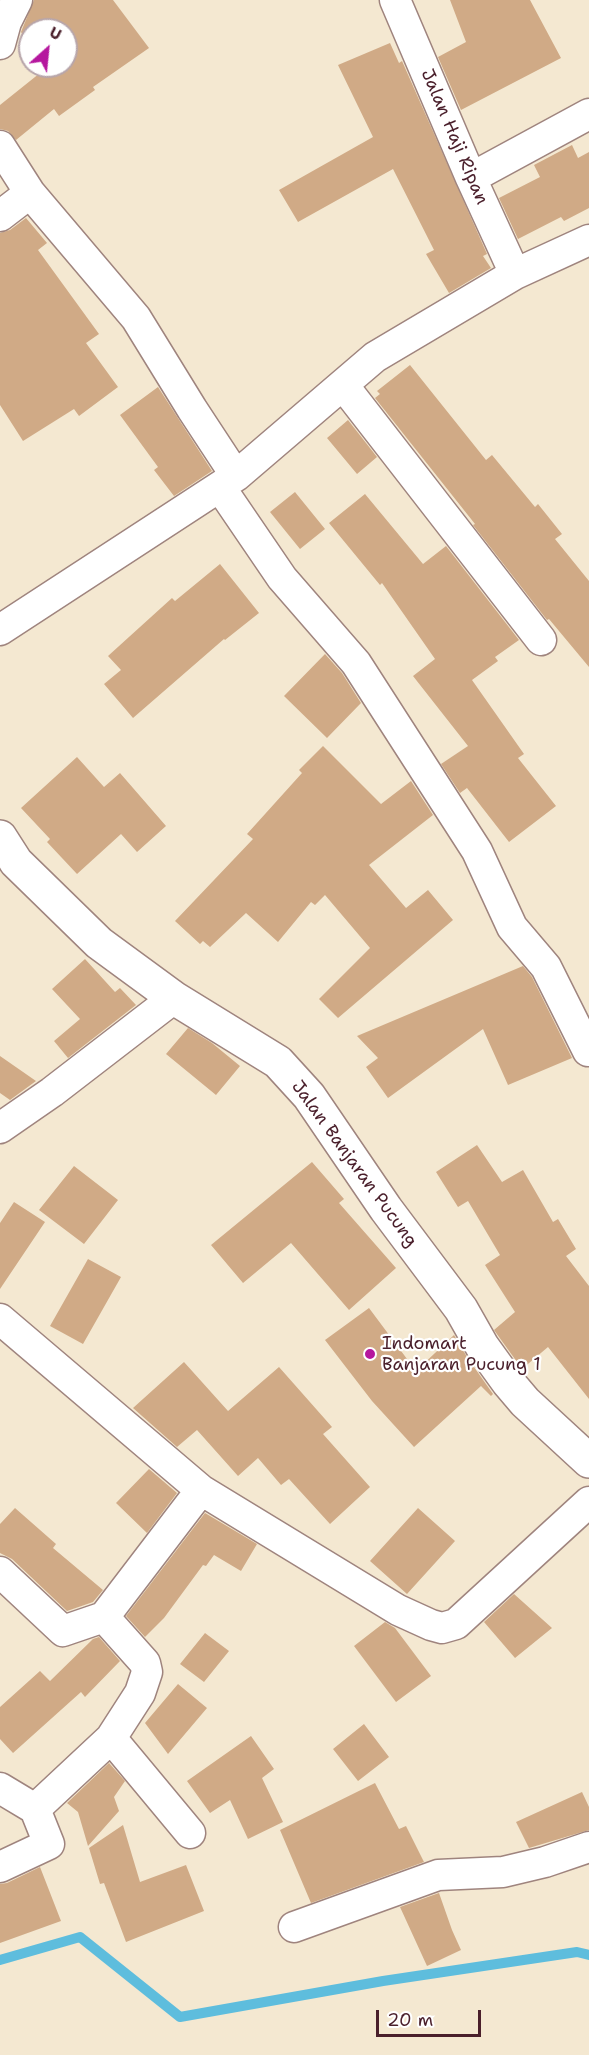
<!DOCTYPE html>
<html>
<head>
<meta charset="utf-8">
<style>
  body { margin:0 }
  #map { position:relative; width:589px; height:2055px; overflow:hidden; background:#f4e8d1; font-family:"Shantell Sans",sans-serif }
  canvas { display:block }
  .north { position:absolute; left:18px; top:18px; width:60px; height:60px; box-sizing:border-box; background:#fff; border:2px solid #b7a5aa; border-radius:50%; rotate:27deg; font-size:16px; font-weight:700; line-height:24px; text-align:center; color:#4a1f2b }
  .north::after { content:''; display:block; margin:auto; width:21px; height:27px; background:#b5179e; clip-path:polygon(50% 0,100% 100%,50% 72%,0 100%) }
  .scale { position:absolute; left:376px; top:2010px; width:105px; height:27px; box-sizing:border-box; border:3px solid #4a1f2b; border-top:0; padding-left:8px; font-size:18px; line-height:21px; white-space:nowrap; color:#4a1f2b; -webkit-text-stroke:4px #fff; paint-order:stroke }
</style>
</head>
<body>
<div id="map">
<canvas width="589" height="2055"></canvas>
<div class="north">U</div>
<div class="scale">20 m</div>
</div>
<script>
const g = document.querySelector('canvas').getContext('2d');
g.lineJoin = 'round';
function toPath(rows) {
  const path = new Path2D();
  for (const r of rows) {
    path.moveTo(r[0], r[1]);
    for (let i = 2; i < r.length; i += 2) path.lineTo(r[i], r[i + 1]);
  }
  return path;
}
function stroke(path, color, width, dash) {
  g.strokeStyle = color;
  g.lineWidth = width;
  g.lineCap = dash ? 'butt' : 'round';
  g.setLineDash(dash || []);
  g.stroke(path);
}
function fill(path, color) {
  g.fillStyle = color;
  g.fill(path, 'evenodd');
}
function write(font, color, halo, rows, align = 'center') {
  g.font = font + ' "Shantell Sans",sans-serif';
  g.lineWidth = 4.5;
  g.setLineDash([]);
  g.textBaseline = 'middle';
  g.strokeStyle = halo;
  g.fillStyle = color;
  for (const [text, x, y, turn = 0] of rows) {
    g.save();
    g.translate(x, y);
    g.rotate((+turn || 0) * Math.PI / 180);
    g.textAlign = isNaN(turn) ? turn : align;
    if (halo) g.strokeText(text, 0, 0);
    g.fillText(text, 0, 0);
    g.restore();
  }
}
const stream = toPath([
  [0,1960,80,1937,180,2017,383,1981,577,1952,589,1955]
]);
const building = toPath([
  [34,0,113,0,149,48,93,87,95,90,59,116,54,109,16,140,8,131,0,129,0,105,45,69,43,66,66,66,66,30,30,30,30,46,21,32],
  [450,0,530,0,561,58,461,110,438,57,466,42],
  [390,43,399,63,402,61,487,254,483,256,491,268,449,293,426,254,434,250,393,169,298,222,279,190,373,137,338,65],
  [572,145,578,158,589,152,589,208,564,221,561,217,518,239,499,198,540,177,534,165],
  [26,218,47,243,38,250,99,334,86,343,118,387,79,416,74,409,23,441,0,405,0,233,10,230],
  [410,365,486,460,492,455,535,507,538,504,562,534,555,539,589,581,589,667,549,619,547,620,473,525,475,524,375,398,380,394,377,391],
  [158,387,212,471,174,496,154,470,158,467,120,415],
  [348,420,377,457,357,474,327,438],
  [295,492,325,529,300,549,270,512],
  [365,494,423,564,446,546,519,640,495,657,498,661,472,680,524,754,518,758,556,806,509,842,467,788,460,793,441,764,468,746,413,676,435,659,382,583,380,585,329,523],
  [220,564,259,613,225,640,224,639,133,718,104,684,121,670,108,656,172,598,175,601],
  [325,654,342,673,361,703,327,738,284,696],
  [323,746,381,804,411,781,433,815,369,865,406,908,428,890,453,920,338,1018,319,999,370,948,325,895,315,905,311,902,278,942,246,913,210,947,203,941,200,944,175,921,253,839,247,834,302,773,299,770],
  [77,757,104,787,120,773,166,826,137,852,121,834,77,874,47,842,50,839,21,808],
  [85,959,115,992,120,988,136,1005,68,1058,54,1041,80,1019,52,989],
  [523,966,532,977,572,1058,508,1085,483,1029,388,1098,366,1067,378,1058,357,1036],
  [188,1028,212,1043,240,1066,216,1095,166,1054],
  [0,1056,36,1081,10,1100,0,1093],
  [477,1145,502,1182,523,1170,553,1222,558,1219,576,1249,566,1256,589,1286,589,1399,548,1347,522,1369,494,1330,515,1312,485,1265,500,1255,468,1201,458,1207,436,1172],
  [312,1162,344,1199,339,1203,396,1268,349,1310,291,1243,243,1283,211,1245],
  [74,1166,118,1200,84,1244,39,1210],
  [14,1202,45,1222,0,1289,0,1223],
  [88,1259,121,1277,83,1344,50,1326],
  [369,1308,416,1371,454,1335,467,1357,493,1394,491,1396,481,1386,414,1447,372,1401,325,1340],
  [184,1362,228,1411,279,1367,332,1427,323,1434,370,1487,330,1524,289,1479,281,1485,258,1458,238,1476,197,1430,177,1447,133,1408],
  [149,1469,177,1493,147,1533,116,1503],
  [15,1508,56,1544,53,1548,103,1590,93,1602,67,1611,12,1559,0,1553,0,1524],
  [418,1508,455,1541,407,1594,370,1561],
  [205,1513,257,1544,241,1571,214,1555,206,1566,203,1565,164,1618,145,1637,126,1616],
  [514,1594,552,1628,515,1658,484,1622],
  [385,1622,395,1628,431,1676,396,1702,354,1646],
  [205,1633,229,1651,204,1682,180,1664],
  [99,1637,120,1661,85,1697,81,1692,13,1753,0,1739,0,1707,40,1671,50,1681,93,1639],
  [178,1684,207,1708,168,1754,145,1723],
  [364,1724,389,1757,358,1781,333,1749],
  [251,1736,274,1769,262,1778,283,1822,248,1839,230,1800,210,1813,187,1781],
  [109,1763,125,1781,114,1797,119,1811,88,1846,78,1812,67,1803],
  [375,1783,399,1829,406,1826,424,1862,311,1903,280,1830],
  [582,1792,589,1807,589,1830,529,1848,516,1822],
  [123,1825,140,1882,186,1865,204,1911,126,1942,104,1883,100,1884,89,1848],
  [40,1867,61,1921,0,1943,0,1884,7,1883],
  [439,1893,452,1930,461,1950,427,1966,400,1907]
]);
const minor = toPath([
  [395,0,471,178,515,274],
  [0,44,6,22,17,0],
  [0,146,30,193,136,318,192,409,236,476],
  [471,178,589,114],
  [0,216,30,193],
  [343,385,541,640],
  [220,487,282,578,356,663,477,851,512,927,546,967,588,1051],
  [0,630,236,476,375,357,515,274,589,240],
  [0,1128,52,1092,174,998],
  [0,1319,201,1490,104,1617,145,1663,147,1672,140,1693,111,1738,35,1809,49,1844,0,1867],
  [201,1490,398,1610,431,1625,442,1628,456,1624,589,1502],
  [0,1572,63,1631,104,1617],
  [111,1738,190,1833],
  [0,1788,35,1809],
  [294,1927,438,1875,503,1872,545,1862,589,1847]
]);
const tertiary = toPath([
  [0,837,16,862,99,943,174,998,278,1062,309,1096,386,1209,461,1309,482,1346,508,1382,525,1402,589,1461]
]);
const markers = [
  [370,1354,6,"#b5179e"]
];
const streetNames = [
  ["Jalan Haji Ripan",454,137,67],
  ["Jalan Banjaran Pucung",354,1164,54]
];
const poiNames = [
  ["Indomart",382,1344],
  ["Banjaran Pucung 1",382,1365]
];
stroke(stream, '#5ebddd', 10);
fill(building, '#d0aa86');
stroke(minor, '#9f847e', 33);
stroke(tertiary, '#9f847e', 36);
stroke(minor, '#fff', 30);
stroke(tertiary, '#fff', 33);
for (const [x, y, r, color] of markers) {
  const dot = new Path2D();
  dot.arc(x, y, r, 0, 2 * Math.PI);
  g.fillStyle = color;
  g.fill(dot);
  stroke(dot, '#fff', 2);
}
write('18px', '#4a1f2b', '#fff', streetNames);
write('18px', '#4a1f2b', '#fff', poiNames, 'left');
</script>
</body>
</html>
